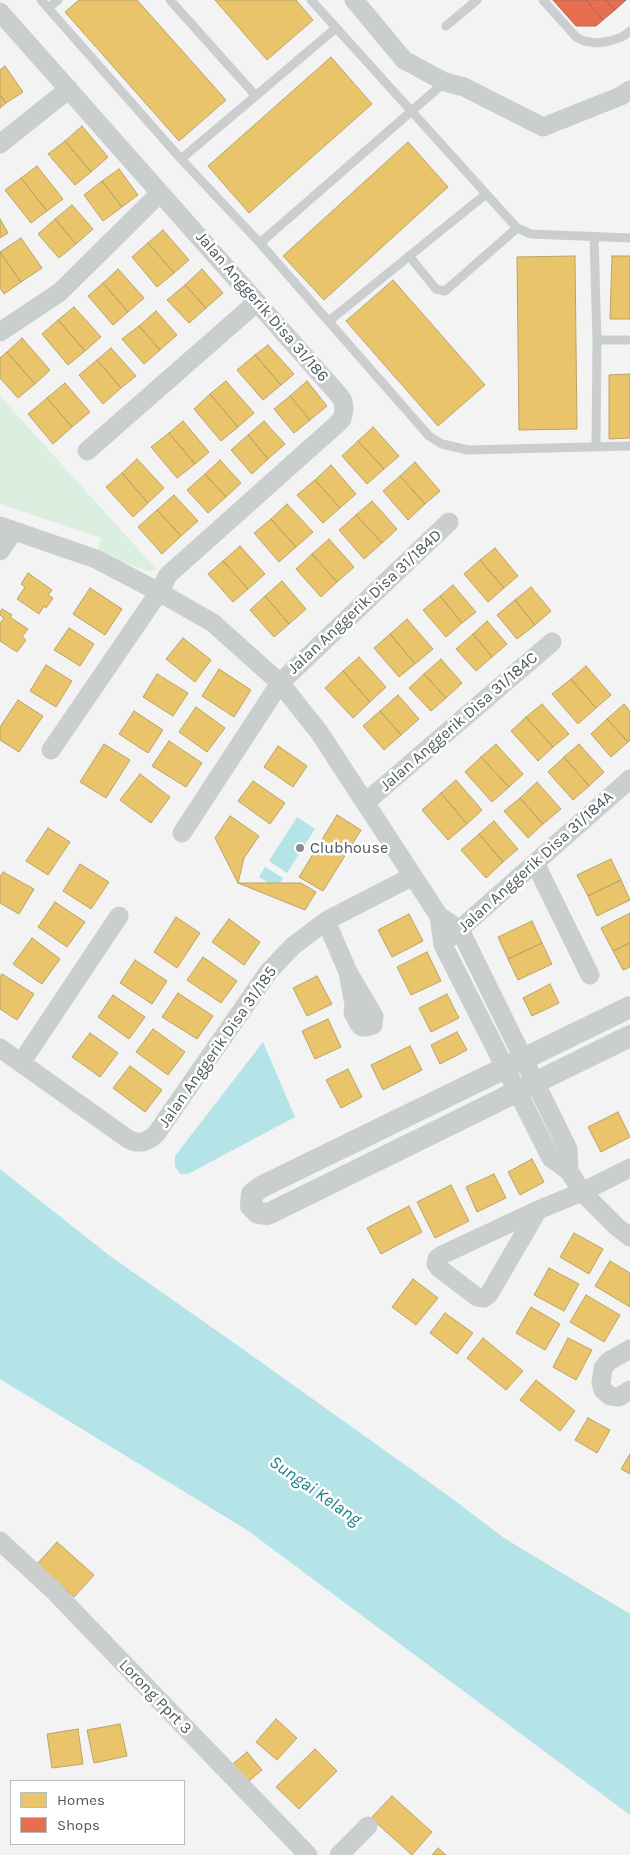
<!DOCTYPE html>
<html>
<head>
<meta charset="utf-8">
<style>
  body { margin:0 }
  #map { position:relative; width:630px; height:1855px; overflow:hidden; background:#f3f3f3; font-family:Karla,sans-serif }
  canvas { display:block }
  .legend { position:absolute; left:10px; top:1780px; width:175px; height:65px; box-sizing:border-box; background:#fff; border:1px solid #b7bcbe; margin:0; padding:6px 9px; list-style:none; font-size:15px; color:#4c575d }
  .legend li { display:flex; align-items:center; gap:10px; height:25px }
  .legend b { width:25px; border:1px solid #b7bcbe }
</style>
</head>
<body>
<div id="map">
<canvas width="630" height="1855"></canvas>
<ul class="legend">
<li><b style="height:14px;background:#e9c46a"></b>Homes</li>
<li><b style="height:14px;background:#e76f51"></b>Shops</li>
</ul>
</div>
<script>
const g = document.querySelector('canvas').getContext('2d');
g.lineJoin = 'round';
function fill(path, color) {
  g.fillStyle = color;
  g.fill(path, 'evenodd');
}
function toPath(rows) {
  const path = new Path2D();
  for (const r of rows) {
    path.moveTo(r[0], r[1]);
    for (let i = 2; i < r.length; i += 2) path.lineTo(r[i], r[i + 1]);
  }
  return path;
}
function stroke(path, color, width, dash) {
  g.strokeStyle = color;
  g.lineWidth = width;
  g.lineCap = dash ? 'butt' : 'round';
  g.setLineDash(dash || []);
  g.stroke(path);
}
function write(font, color, halo, rows, align = 'center') {
  g.font = font + ' Karla,sans-serif';
  g.lineWidth = 5;
  g.setLineDash([]);
  g.textBaseline = 'middle';
  g.strokeStyle = halo;
  g.fillStyle = color;
  for (const [text, x, y, turn = 0] of rows) {
    g.save();
    g.translate(x, y);
    g.rotate((+turn || 0) * Math.PI / 180);
    g.textAlign = isNaN(turn) ? turn : align;
    if (halo) g.strokeText(text, 0, 0);
    g.fillText(text, 0, 0);
    g.restore();
  }
}
const green = toPath([
  [0,396,157,570,147,571,103,554,98,552,101,538,0,504]
]);
const water = toPath([
  [297,817,315,829,287,873,269,861],
  [265,867,283,878,277,888,259,877],
  [263,1042,295,1117,188,1174,180,1174,175,1166,175,1156],
  [0,1169,110,1256,237,1345,450,1497,504,1538,630,1614,630,1815,247,1530,0,1379]
]);
const homes = toPath([
  [79,0,137,0,226,100,179,141,65,12,79,0],
  [215,0,296,0,313,20,267,60,215,0],
  [331,57,372,104,249,213,208,166,331,57],
  [5,66,23,92,6,103,0,95,0,70,5,66],
  [0,95,6,103,0,108,0,95],
  [82,126,108,157,91,172,65,141,82,126],
  [65,141,91,172,75,185,48,154,65,141],
  [408,142,448,187,324,300,283,256,408,142],
  [37,166,63,199,47,211,21,178,37,166],
  [119,169,138,195,122,207,102,181,119,169],
  [21,178,47,211,31,223,5,190,21,178],
  [102,181,122,207,103,221,84,195,102,181],
  [72,205,93,229,76,244,55,219,72,205],
  [0,219,8,233,0,238,0,219],
  [55,219,76,244,59,258,38,234,55,219],
  [163,230,189,260,174,273,148,243,163,230],
  [21,238,42,268,21,282,0,252,21,238],
  [148,243,174,273,157,287,132,257,148,243],
  [0,252,21,282,4,294,0,288,0,252],
  [575,256,577,429,519,430,517,257,575,256],
  [612,256,630,256,630,319,610,319,612,256],
  [118,269,144,298,128,312,103,283,118,269],
  [202,269,223,293,206,308,185,285,202,269],
  [393,280,485,385,438,426,346,321,393,280],
  [103,283,128,312,113,325,88,296,103,283],
  [185,285,206,308,189,323,167,300,185,285],
  [74,307,101,337,85,351,58,320,74,307],
  [156,311,177,335,160,350,139,326,156,311],
  [58,320,85,351,68,365,42,334,58,320],
  [139,326,160,350,144,364,122,339,139,326],
  [22,338,50,370,35,384,7,352,22,338],
  [268,345,294,374,281,385,255,355,268,345],
  [111,348,136,376,121,388,97,360,111,348],
  [7,352,35,384,18,398,0,378,0,358,7,352],
  [255,355,281,385,263,400,237,370,255,355],
  [97,360,121,388,103,404,79,375,97,360],
  [630,374,630,438,609,439,609,375,630,374],
  [226,381,254,413,238,427,210,394,226,381],
  [307,381,327,406,310,420,290,396,307,381],
  [65,383,90,412,72,427,47,398,65,383],
  [210,394,238,427,221,441,194,409,210,394],
  [290,396,310,420,294,433,274,409,290,396],
  [47,398,72,427,53,444,28,414,47,398],
  [183,421,209,452,195,464,169,433,183,421],
  [264,421,285,444,268,459,248,435,264,421],
  [373,427,399,456,384,469,358,441,373,427],
  [169,433,195,464,177,478,151,447,169,433],
  [248,435,268,459,252,474,231,450,248,435],
  [358,441,384,469,367,484,342,456,358,441],
  [137,459,164,488,148,503,122,473,137,459],
  [220,460,241,483,226,497,205,474,220,460],
  [415,462,440,491,425,504,400,476,415,462],
  [331,465,356,494,340,508,315,480,331,465],
  [122,473,148,503,133,517,106,487,122,473],
  [205,474,226,497,208,513,187,490,205,474],
  [400,476,425,504,408,520,383,491,400,476],
  [315,480,340,508,323,523,297,495,315,480],
  [174,495,198,521,181,536,157,510,174,495],
  [372,501,397,529,382,543,356,515,372,501],
  [287,504,313,532,296,547,271,519,287,504],
  [157,510,181,536,162,554,138,527,157,510],
  [356,515,382,543,364,559,339,530,356,515],
  [271,519,296,547,279,562,254,533,271,519],
  [329,539,354,567,337,582,312,554,329,539],
  [240,546,265,574,248,589,223,561,240,546],
  [495,548,518,576,504,588,480,560,495,548],
  [312,554,337,582,321,597,296,569,312,554],
  [480,560,504,588,488,602,464,574,480,560],
  [223,561,248,589,233,602,208,574,223,561],
  [28,573,52,590,48,595,53,598,46,608,44,606,39,614,17,599,25,587,21,584,28,573],
  [282,581,306,609,289,624,265,596,282,581],
  [453,585,476,612,462,623,440,596,453,585],
  [531,587,551,611,535,625,515,600,531,587],
  [90,588,122,609,105,635,73,614,90,588],
  [265,596,289,624,274,637,250,610,265,596],
  [440,596,462,623,446,637,423,610,440,596],
  [515,600,535,625,517,639,497,615,515,600],
  [2,609,12,615,10,617,28,629,22,637,26,640,17,652,0,641,0,623,4,618,0,615,0,612,2,609],
  [407,619,433,649,415,664,390,634,407,619],
  [487,621,507,644,492,657,473,634,487,621],
  [69,628,94,644,80,666,54,650,69,628],
  [390,634,415,664,399,677,374,648,390,634],
  [473,634,492,657,476,671,456,649,473,634],
  [183,638,211,660,195,682,166,659,183,638],
  [359,657,386,687,370,702,343,671,359,657],
  [441,659,462,683,446,698,424,674,441,659],
  [46,665,72,681,56,707,30,691,46,665],
  [586,666,611,695,596,708,571,679,586,666],
  [219,669,251,690,234,717,202,696,219,669],
  [343,671,370,702,353,718,325,688,343,671],
  [157,674,188,693,173,716,143,697,157,674],
  [424,674,446,698,431,711,409,688,424,674],
  [571,679,596,708,578,724,552,694,571,679],
  [398,695,419,719,401,735,380,711,398,695],
  [18,700,43,716,19,752,0,740,0,727,18,700],
  [542,704,569,734,553,747,526,717,542,704],
  [624,704,630,711,630,740,628,742,607,719,624,704],
  [196,707,225,728,207,752,179,732,196,707],
  [134,711,163,730,148,753,119,734,134,711],
  [380,711,401,735,384,750,363,726,380,711],
  [526,717,553,747,538,761,511,731,526,717],
  [607,719,628,742,611,757,591,734,607,719],
  [169,741,202,763,186,787,152,766,169,741],
  [104,744,130,760,106,798,80,782,104,744],
  [496,744,523,774,509,787,481,757,496,744],
  [579,744,604,772,589,786,564,757,579,744],
  [278,746,307,766,293,787,264,767,278,746],
  [481,757,509,787,492,802,465,772,481,757],
  [564,757,589,786,573,800,548,772,564,757],
  [140,774,170,797,151,823,120,800,140,774],
  [456,780,482,810,467,824,441,793,456,780],
  [253,781,285,803,270,824,238,801,253,781],
  [537,782,561,809,543,824,520,798,537,782],
  [441,793,467,824,448,840,422,810,441,793],
  [520,798,543,824,528,838,504,811,520,798],
  [337,815,361,830,323,891,299,877,337,815],
  [230,816,259,836,244,858,238,883,215,838,230,816],
  [494,821,518,849,503,862,479,834,494,821],
  [48,828,70,842,48,875,26,861,48,828],
  [479,834,503,862,486,878,461,850,479,834],
  [611,859,621,880,588,896,577,875,611,859],
  [80,864,109,882,91,909,63,891,80,864],
  [3,872,34,889,19,914,0,903,0,877,3,872],
  [621,880,630,900,597,916,588,896,621,880],
  [238,883,301,883,316,892,305,910,238,883],
  [55,902,85,922,67,947,38,927,55,902],
  [630,913,630,943,613,951,601,928,630,913],
  [409,914,423,941,392,957,378,930,409,914],
  [176,917,200,933,177,968,154,952,176,917],
  [229,919,260,942,244,965,212,942,229,919],
  [532,921,542,943,508,959,498,937,532,921],
  [32,938,60,959,42,984,13,964,32,938],
  [542,943,552,964,518,980,508,959,542,943],
  [630,943,630,967,623,970,613,951,630,943],
  [427,952,441,981,411,995,397,967,427,952],
  [203,957,237,981,221,1003,187,980,203,957],
  [135,960,167,981,152,1004,120,983,135,960],
  [2,974,34,994,17,1020,0,1009,0,977,2,974],
  [317,976,332,1004,307,1016,293,988,317,976],
  [550,984,559,1003,532,1016,523,998,550,984],
  [178,993,213,1016,197,1039,162,1017,178,993],
  [447,994,459,1018,431,1032,419,1008,447,994],
  [113,995,145,1017,129,1039,98,1017,113,995],
  [328,1019,341,1047,315,1059,302,1031,328,1019],
  [153,1029,185,1052,168,1075,136,1052,153,1029],
  [457,1032,467,1050,440,1064,431,1045,457,1032],
  [90,1033,118,1053,100,1077,72,1057,90,1033],
  [410,1046,422,1070,383,1090,371,1065,410,1046],
  [130,1066,162,1090,145,1112,113,1088,130,1066],
  [348,1069,362,1097,341,1108,326,1080,348,1069],
  [618,1112,630,1137,601,1152,588,1127,618,1112],
  [532,1159,544,1182,520,1195,508,1172,532,1159],
  [494,1174,506,1198,477,1212,466,1187,494,1174],
  [451,1185,469,1221,435,1238,417,1202,451,1185],
  [409,1206,422,1232,381,1254,367,1228,409,1206],
  [574,1233,603,1249,589,1274,560,1257,574,1233],
  [610,1261,630,1273,630,1307,595,1286,610,1261],
  [549,1268,579,1284,564,1311,534,1295,549,1268],
  [413,1279,438,1298,416,1325,392,1307,413,1279],
  [586,1295,620,1315,604,1342,570,1322,586,1295],
  [531,1307,560,1324,545,1350,516,1333,531,1307],
  [445,1313,473,1333,457,1354,430,1333,445,1313],
  [483,1338,523,1371,506,1390,467,1358,483,1338],
  [568,1338,592,1350,576,1380,553,1367,568,1338],
  [536,1380,575,1411,560,1431,520,1400,536,1380],
  [588,1418,610,1430,597,1453,575,1440,588,1418],
  [630,1454,630,1474,621,1469,630,1454],
  [57,1542,94,1575,74,1597,37,1564,57,1542],
  [276,1719,297,1738,277,1760,256,1742,276,1719],
  [120,1724,127,1756,94,1763,87,1730,120,1724],
  [78,1729,83,1764,52,1768,47,1734,78,1729],
  [315,1749,337,1771,299,1809,276,1787,315,1749],
  [247,1752,262,1770,243,1786,228,1768,247,1752],
  [392,1796,432,1832,412,1855,371,1818,392,1796],
  [438,1848,446,1855,432,1855,438,1848]
]);
const shops = toPath([
  [553,0,586,0,603,20,596,26,576,26,553,0],
  [586,0,606,0,615,10,603,20,586,0],
  [606,0,626,0,615,10,606,0]
]);
const service = toPath([
  [41,0,181,159,260,243,429,436,442,444,468,450,630,446],
  [170,0,256,96],
  [311,0,517,228,531,234,630,238],
  [543,0,576,37,584,41,597,43,610,41,622,37,630,31],
  [48,8,58,0],
  [446,26,477,0],
  [181,159,336,28],
  [594,237,597,340,596,447],
  [260,243,445,82],
  [409,256,436,289,445,291,517,228],
  [329,321,486,194],
  [597,340,630,340]
]);
const minor = toPath([
  [354,0,404,60,445,82,464,87,543,127,621,96,630,90],
  [0,12,338,394,343,401,344,410,342,419,336,425,168,575,159,592,51,750],
  [0,144,69,89],
  [0,332,60,292,160,193],
  [87,451,257,302],
  [0,526,96,559,159,592,213,623,280,683,319,732,439,916,460,930,568,1149,569,1171],
  [0,551,14,531],
  [366,802,552,642],
  [182,833,280,683,449,522],
  [535,863,590,975],
  [439,916,443,945,551,1158,569,1171,582,1192,617,1227,630,1237],
  [326,921,348,972,374,1016,373,1025,367,1027,362,1027,359,1024,353,1013,354,1005,348,972],
  [451,937,630,779],
  [0,1048,128,1139,135,1142,143,1142,150,1139,156,1134,269,971,293,946,326,921,413,876],
  [21,1063,119,916],
  [538,1210,489,1294,484,1298,477,1297,439,1268,436,1264,437,1259,442,1255,538,1210,582,1192,630,1168],
  [630,1349,609,1361,603,1368,601,1383,603,1390,610,1396,619,1397,630,1390],
  [0,1541,53,1590,308,1855],
  [339,1855,368,1826]
]);
const tertiary = toPath([
  [630,1007,261,1187,252,1194,251,1206,258,1213,268,1214,630,1036]
]);
const markers = [
  [300,848,5,"#868e92"]
];
const streetNames = [
  ["Jalan Anggerik Disa 31/186",262,307,49],
  ["Jalan Anggerik Disa 31/184D",365,602,-43],
  ["Jalan Anggerik Disa 31/184C",459,722,-41],
  ["Jalan Anggerik Disa 31/184A",536,862,-42],
  ["Jalan Anggerik Disa 31/185",218,1047,-55],
  ["Lorong Pprt 3",155,1697,46]
];
const poiNames = [
  ["Clubhouse",310,848]
];
const waterNames = [
  ["Sungai Kelang",315,1491,35]
];
fill(green, '#dbefe0');
fill(water, '#b4e3e8');
fill(homes, '#e9c46a');
stroke(homes, '#baa366', 1);
fill(shops, '#e76f51');
stroke(shops, '#b86855', 1);
stroke(service, '#cbcecf', 9);
stroke(minor, '#cbcecf', 19);
stroke(tertiary, '#cbcecf', 22);
for (const [x, y, r, color] of markers) {
  const dot = new Path2D();
  dot.arc(x, y, r, 0, 2 * Math.PI);
  g.fillStyle = color;
  g.fill(dot);
  stroke(dot, '#fff', 2);
}
write('16px', '#4c575d', '#fff', streetNames);
write('16px', '#4c575d', '#fff', poiNames, 'left');
write('italic 18px', '#1b7f8a', '#fff', waterNames);
</script>
</body>
</html>
